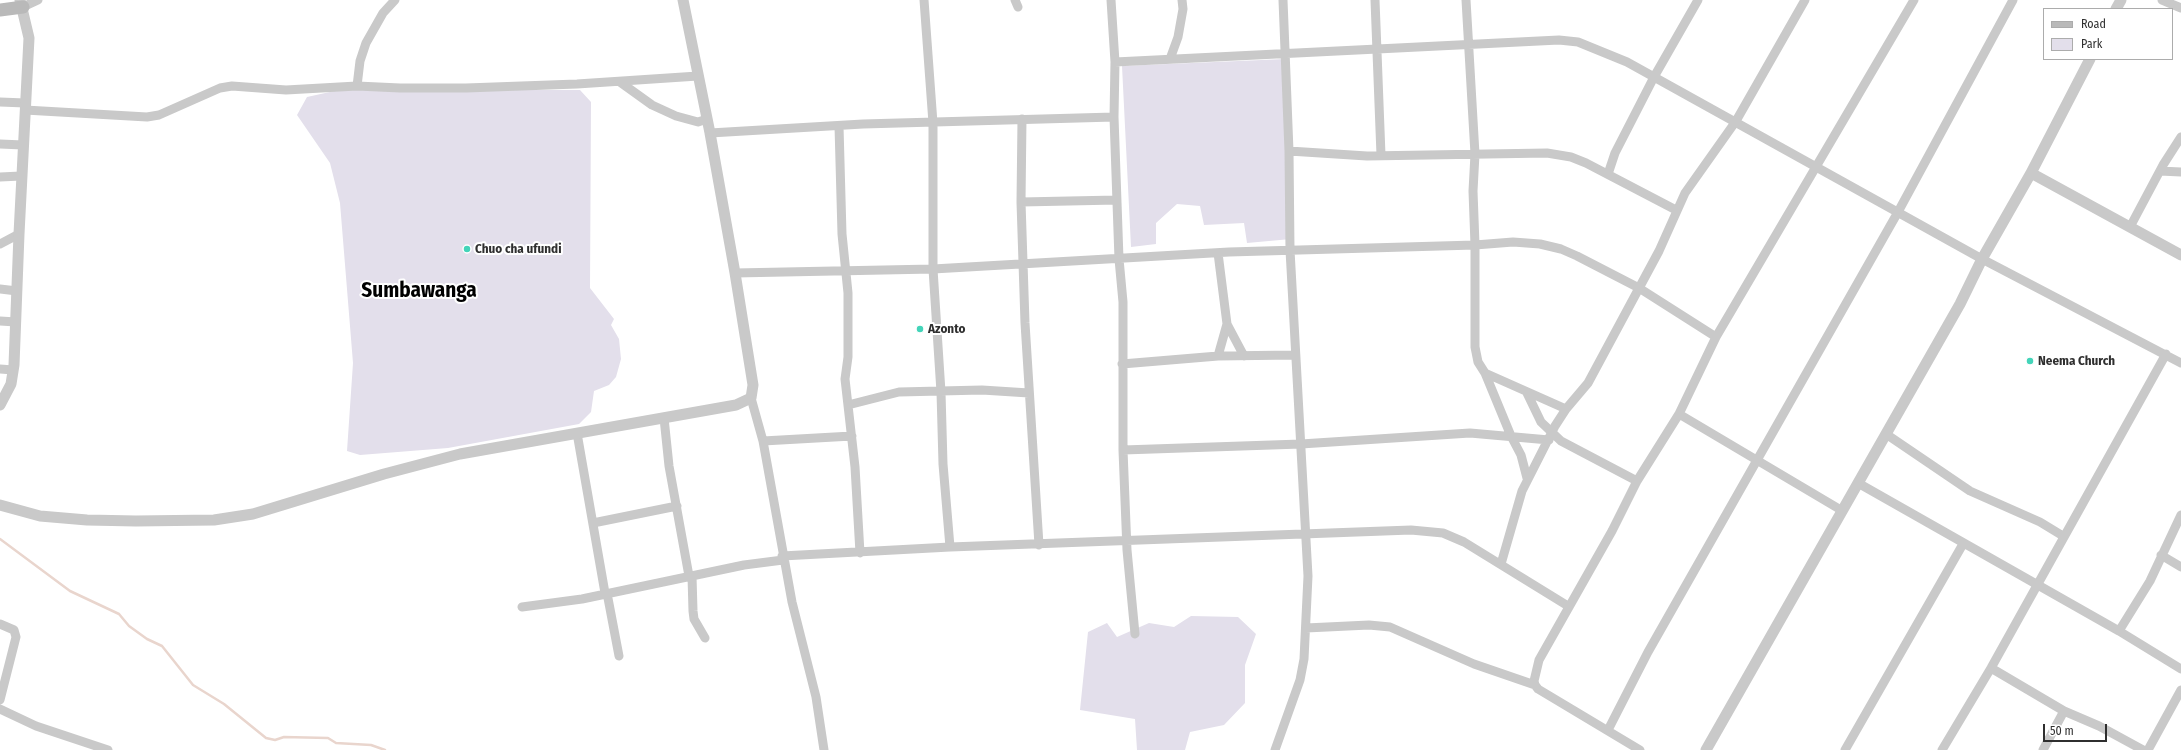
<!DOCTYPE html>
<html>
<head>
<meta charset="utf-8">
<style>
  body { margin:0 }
  #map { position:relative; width:2181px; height:750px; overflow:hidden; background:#fff; font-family:"Fira Sans Condensed",sans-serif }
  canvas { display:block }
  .legend { position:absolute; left:2043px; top:8px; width:130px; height:52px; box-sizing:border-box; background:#fff; border:1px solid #acacac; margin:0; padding:5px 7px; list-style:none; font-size:12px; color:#2f2f2f }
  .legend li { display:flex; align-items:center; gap:8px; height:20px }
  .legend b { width:20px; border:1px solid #acacac }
  .scale { position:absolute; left:2043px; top:724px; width:64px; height:18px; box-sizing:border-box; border:2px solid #2f2f2f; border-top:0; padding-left:5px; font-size:12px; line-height:14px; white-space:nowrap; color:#2f2f2f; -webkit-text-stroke:3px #fff; paint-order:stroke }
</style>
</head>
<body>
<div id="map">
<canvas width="2181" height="750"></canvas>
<ul class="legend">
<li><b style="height:5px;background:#b9b9b9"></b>Road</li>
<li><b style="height:11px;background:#e3dfeb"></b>Park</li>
</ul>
<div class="scale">50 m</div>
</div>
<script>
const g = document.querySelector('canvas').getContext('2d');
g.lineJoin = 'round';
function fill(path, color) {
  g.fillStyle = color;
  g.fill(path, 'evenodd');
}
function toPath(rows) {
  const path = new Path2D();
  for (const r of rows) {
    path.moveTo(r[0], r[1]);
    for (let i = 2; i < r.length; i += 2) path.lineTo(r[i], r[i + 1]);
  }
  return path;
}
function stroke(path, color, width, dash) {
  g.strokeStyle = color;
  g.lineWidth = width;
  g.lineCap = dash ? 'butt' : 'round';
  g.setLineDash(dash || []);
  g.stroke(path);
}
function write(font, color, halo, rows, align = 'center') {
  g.font = font + ' "Fira Sans Condensed",sans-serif';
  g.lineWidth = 4;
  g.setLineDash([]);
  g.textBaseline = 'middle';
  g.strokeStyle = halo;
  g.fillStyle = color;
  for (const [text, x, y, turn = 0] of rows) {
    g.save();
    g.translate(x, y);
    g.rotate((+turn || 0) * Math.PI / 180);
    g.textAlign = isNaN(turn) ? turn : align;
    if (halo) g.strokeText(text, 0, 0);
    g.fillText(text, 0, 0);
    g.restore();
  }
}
const green = toPath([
  [1285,59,1291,239,1247,243,1244,223,1204,225,1200,206,1177,204,1156,223,1156,244,1131,247,1122,66],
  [339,90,580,90,591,102,590,288,614,319,611,325,619,339,621,359,616,377,609,385,594,391,591,412,579,424,448,448,360,455,347,451,353,363,340,203,330,163,297,115,307,97],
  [1191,616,1238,617,1256,634,1245,665,1245,703,1224,725,1190,732,1185,750,1137,750,1135,719,1080,710,1088,632,1107,623,1117,637,1149,623,1174,627]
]);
const stream = toPath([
  [0,539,70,591,119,614,129,626,147,639,162,646,193,685,224,704,266,738,275,740,284,737,328,738,336,743,371,745,385,750]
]);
const minor = toPath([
  [924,0,933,123,933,269,941,392,943,464,950,547],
  [1015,0,1018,7],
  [1111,0,1115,62,1114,117,1119,259,1123,302,1123,450,1127,550,1135,634],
  [1375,0,1381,155],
  [1466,0,1475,154,1473,191,1475,245,1475,347,1478,362,1485,373,1566,409],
  [2162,0,2181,8],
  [23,7,38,0],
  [1170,59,1178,37,1183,9,1182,0],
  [1115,62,1559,40,1578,42,1627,62,1982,259,2181,363],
  [620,82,652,105,676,116,698,122,707,119],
  [357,86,360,61,366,43,383,13,395,0],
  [0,102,25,103],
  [25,110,147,117,159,115,220,88,232,86,286,90,357,86,400,88,466,88,577,84,698,76],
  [1022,119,1021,202,1025,323,1039,545],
  [839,126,842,234,848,293,848,357,845,379,855,467,860,553],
  [710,133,863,124,1114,117],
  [0,144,23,145],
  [1289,151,1367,156,1547,153,1571,157,1586,163,1676,210],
  [2160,171,2181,172],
  [1608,174,1615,153,1654,77,1698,0],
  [0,177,21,176],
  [1021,202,1117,200],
  [2130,227,2163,165,2181,137],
  [0,244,19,234],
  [1218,253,1227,324,1218,356],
  [735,273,933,269,1229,252,1475,245,1513,242,1540,244,1561,249,1577,256,1639,288,1716,337],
  [0,289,17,291],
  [0,321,16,322],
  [1227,324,1244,356],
  [1122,364,1218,356,1295,355],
  [0,369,13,370],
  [1485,373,1511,436,1521,455,1527,478],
  [1527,393,1541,422,1561,441,1637,481],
  [751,398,763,441,792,602,816,697,824,750],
  [848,405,899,392,982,390,1029,393],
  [1679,414,1841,510],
  [664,418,669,466,689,576],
  [577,433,605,593],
  [1886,434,1970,491,2040,522,2063,536],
  [763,441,852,436],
  [1123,450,1301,444,1470,433,1549,440],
  [1858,483,2119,631,2181,669],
  [593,523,677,506],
  [2161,555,2181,567],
  [782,556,950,547,1411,530,1443,533,1464,542,1568,606],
  [1501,564,1522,491,1555,426,1566,409,1588,383,1659,251,1685,193,1736,121,1805,0],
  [692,576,693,611,694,619,705,638],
  [607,593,619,656],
  [522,607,582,599,744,565,783,560],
  [0,624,14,630,16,637,0,700],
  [1306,628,1369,625,1390,627,1474,664,1535,685],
  [2119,631,2150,581,2181,515],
  [1991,668,2064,711,2099,726,2143,750],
  [0,709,36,726,108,750],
  [1608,730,1648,652,1898,212,2013,0],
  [1275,750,1300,680,1304,659,1308,576,1290,250,1289,151,1283,0],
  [1640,750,1538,689,1535,685,1534,681,1539,660,1612,531,1637,481,1679,414,1716,337,1914,0],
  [1845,750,1963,544],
  [1942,750,1991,668,2166,354],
  [2043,750,2064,711],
  [2148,750,2181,690]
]);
const tertiary = toPath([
  [2116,9,2121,0],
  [2031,173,2181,255],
  [0,405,11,384,14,365,19,234,29,38,20,0],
  [0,505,40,516,87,520,136,521,214,520,253,514,384,474,460,454,736,405,751,398,753,385,735,273,710,133,683,0],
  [1706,750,1960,304,1982,259,2031,173,2090,59]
]);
const secondary = toPath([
  [0,10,23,7]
]);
const markers = [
  [467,249,4,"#43d4b9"],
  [920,329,4,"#43d4b9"],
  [2030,361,4,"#43d4b9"]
];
const poiNames = [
  ["Chuo cha ufundi",475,249],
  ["Azonto",928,329],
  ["Neema Church",2038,361]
];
const townNames = [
  ["Sumbawanga",419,291]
];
fill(green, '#e3dfeb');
stroke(stream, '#e9d5cd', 2.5);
stroke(minor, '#c9c9c9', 9);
stroke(tertiary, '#c9c9c9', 11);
stroke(secondary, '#b9b9b9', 13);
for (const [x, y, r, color] of markers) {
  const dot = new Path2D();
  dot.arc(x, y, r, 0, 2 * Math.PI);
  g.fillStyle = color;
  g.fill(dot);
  stroke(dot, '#fff', 1.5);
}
write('bold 13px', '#2f2f2f', '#fff', poiNames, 'left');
write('bold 21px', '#000', '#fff', townNames);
</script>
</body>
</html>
